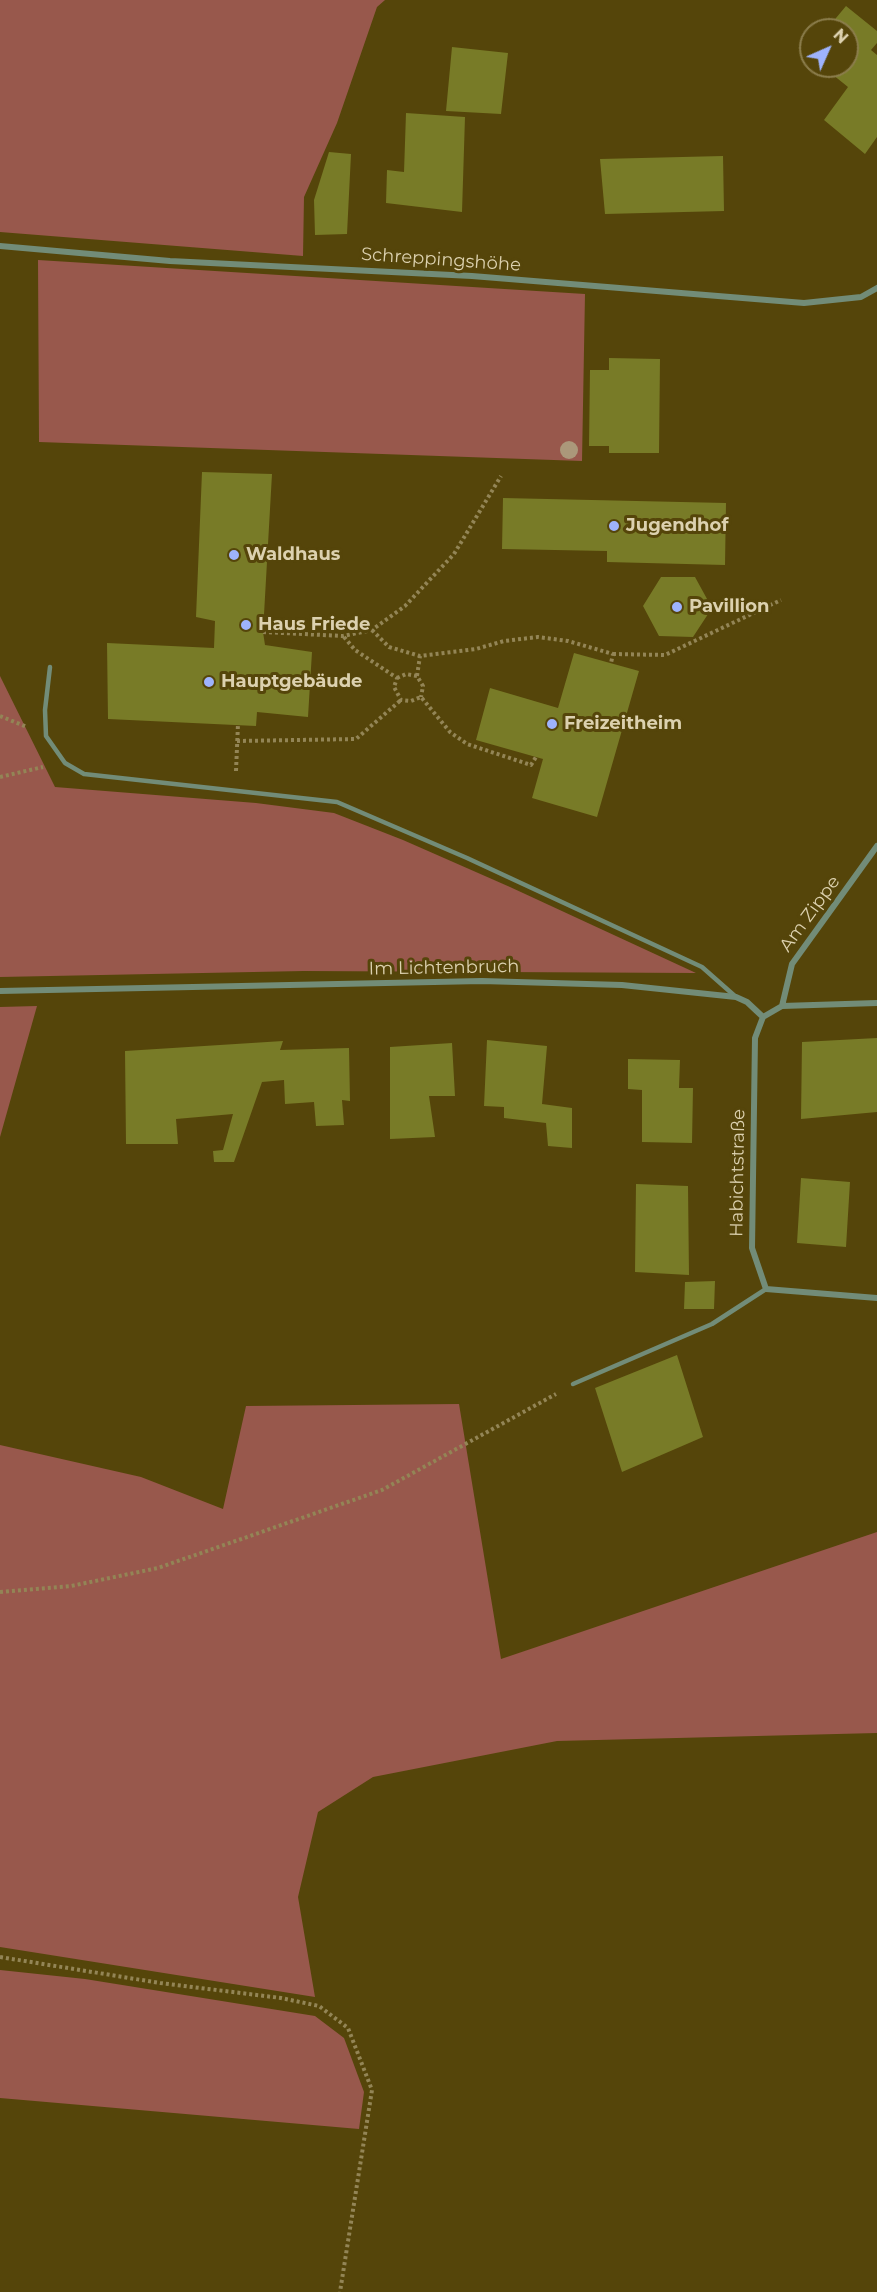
<!DOCTYPE html>
<html>
<head>
<meta charset="utf-8">
<style>
  body { margin:0 }
  #map { position:relative; width:877px; height:2292px; overflow:hidden; background:#55450a; font-family:Montserrat,sans-serif }
  canvas { display:block }
  .north { position:absolute; left:799px; top:18px; width:60px; height:60px; box-sizing:border-box; background:#55450a; border:2px solid #8b7d4c; border-radius:50%; rotate:45deg; font-size:16px; font-weight:700; line-height:24px; text-align:center; color:#dcd1af }
  .north::after { content:''; display:block; margin:auto; width:21px; height:27px; background:#9eb3fd; clip-path:polygon(50% 0,100% 100%,50% 72%,0 100%) }
</style>
</head>
<body>
<div id="map">
<canvas width="877" height="2292"></canvas>
<div class="north">N</div>
</div>
<script>
const g = document.querySelector('canvas').getContext('2d');
g.lineJoin = 'round';
function fill(path, color) {
  g.fillStyle = color;
  g.fill(path, 'evenodd');
}
function toPath(rows) {
  const path = new Path2D();
  for (const r of rows) {
    path.moveTo(r[0], r[1]);
    for (let i = 2; i < r.length; i += 2) path.lineTo(r[i], r[i + 1]);
  }
  return path;
}
function stroke(path, color, width, dash) {
  g.strokeStyle = color;
  g.lineWidth = width;
  g.lineCap = dash ? 'butt' : 'round';
  g.setLineDash(dash || []);
  g.stroke(path);
}
function write(font, color, halo, rows, align = 'center') {
  g.font = font + ' Montserrat,sans-serif';
  g.lineWidth = 6;
  g.setLineDash([]);
  g.textBaseline = 'middle';
  g.strokeStyle = halo;
  g.fillStyle = color;
  for (const [text, x, y, turn = 0] of rows) {
    g.save();
    g.translate(x, y);
    g.rotate((+turn || 0) * Math.PI / 180);
    g.textAlign = isNaN(turn) ? turn : align;
    if (halo) g.strokeText(text, 0, 0);
    g.fillText(text, 0, 0);
    g.restore();
  }
}
const green = toPath([
  [0,0,385,0,377,7,337,123,304,197,303,256,0,232],
  [38,260,585,294,582,461,39,442],
  [0,676,55,787,256,803,334,813,403,840,510,887,696,973,304,971,0,977],
  [37,1006,0,1137,0,1007],
  [459,1404,501,1659,877,1532,877,1733,557,1741,373,1777,318,1812,298,1897,315,1997,0,1947,0,1445,141,1477,223,1509,246,1406],
  [0,1970,85,1979,315,2016,344,2038,364,2092,359,2129,0,2098]
]);
const building = toPath([
  [846,6,877,31,877,43,871,50,877,55,877,137,865,154,824,120,848,87,822,66,847,66,847,30,826,30],
  [452,47,508,53,501,114,446,111],
  [406,113,465,117,462,212,386,203,387,170,404,172],
  [329,152,351,154,347,234,315,235,314,200],
  [723,156,724,211,605,214,600,159],
  [609,358,660,359,659,453,609,453,609,446,589,446,590,370,609,370],
  [202,472,272,474,263,632,265,645,312,652,308,717,257,712,256,726,108,719,107,643,214,648,215,621,196,617],
  [503,498,726,503,725,565,607,562,607,551,502,549],
  [661,577,695,577,712,608,693,637,659,636,643,606],
  [574,653,639,671,597,817,532,798,543,759,476,740,490,688,558,708],
  [877,1038,877,1112,801,1119,802,1042],
  [487,1040,547,1046,542,1104,572,1108,572,1148,548,1146,546,1123,504,1118,504,1107,484,1106],
  [283,1041,280,1050,349,1048,350,1101,342,1100,344,1125,316,1126,314,1102,285,1104,284,1080,262,1082,234,1162,214,1162,213,1151,223,1150,233,1114,176,1119,178,1144,126,1144,125,1051],
  [452,1043,455,1096,429,1096,435,1137,390,1139,390,1047],
  [628,1059,680,1060,679,1088,693,1088,692,1143,642,1142,642,1090,628,1089],
  [801,1178,850,1182,846,1247,797,1243],
  [636,1184,688,1186,689,1275,635,1272],
  [715,1281,714,1309,684,1309,685,1282],
  [677,1355,703,1437,622,1472,595,1388]
]);
const path = toPath([
  [372,630,389,647,420,656,476,649,504,641,538,637,568,641,613,654,611,663],
  [263,632,343,636,372,630,405,606,454,554,501,476],
  [344,637,355,650,397,678,394,687,401,700,411,701,421,697,450,732,467,744,531,765,536,757],
  [613,654,665,655,781,600],
  [417,676,420,656],
  [397,678,406,674,417,676,423,686,421,697],
  [0,716,27,727],
  [237,741,356,739,401,700],
  [236,771,238,724],
  [0,777,43,767],
  [0,1592,71,1586,158,1568,382,1490,556,1394],
  [0,1957,160,1983,281,1998,319,2006,348,2028,372,2090,340,2292]
]);
const lane = toPath([
  [50,667,45,710,46,736,65,763,84,774,337,802,467,858,702,967,736,997],
  [573,1384,712,1324,766,1289]
]);
const street = toPath([
  [0,246,170,261,472,276,804,303,861,297,877,288],
  [0,991,482,981,622,985,736,997,747,1002,763,1017],
  [782,1006,792,964,877,846],
  [763,1017,755,1038,752,1248,766,1289,877,1298],
  [763,1017,782,1006,877,1003]
]);
const trees = [
  [569,450]
];
const markers = [
  [614,526,6,"#9eb3fd"],
  [234,555,6,"#9eb3fd"],
  [677,607,6,"#9eb3fd"],
  [246,625,6,"#9eb3fd"],
  [209,682,6,"#9eb3fd"],
  [552,724,6,"#9eb3fd"]
];
const streetNames = [
  ["Schreppingshöhe",441,260,4],
  ["Am Zippe",810,914,-54],
  ["Im Lichtenbruch",444,968,-1],
  ["Habichtstraße",738,1173,-89]
];
const poiNames = [
  ["Jugendhof",626,526],
  ["Waldhaus",246,555],
  ["Pavillion",689,607],
  ["Haus Friede",258,625],
  ["Hauptgebäude",221,682],
  ["Freizeitheim",564,724]
];
fill(green, '#98584c');
fill(building, '#787b27');
stroke(path, '#938556', 4, [3, 3]);
stroke(lane, '#728c78', 4.5);
stroke(street, '#728c78', 6);
g.fillStyle = '#ab987a';
for (const [x, y] of trees) {
  g.beginPath();
  g.arc(x, y, 9, 0, 2 * Math.PI);
  g.fill();
}
for (const [x, y, r, color] of markers) {
  const dot = new Path2D();
  dot.arc(x, y, r, 0, 2 * Math.PI);
  g.fillStyle = color;
  g.fill(dot);
  stroke(dot, '#55450a', 2);
}
write('18px', '#dcd1af', '#55450a', streetNames);
write('bold 18px', '#dcd1af', '#55450a', poiNames, 'left');
</script>
</body>
</html>
